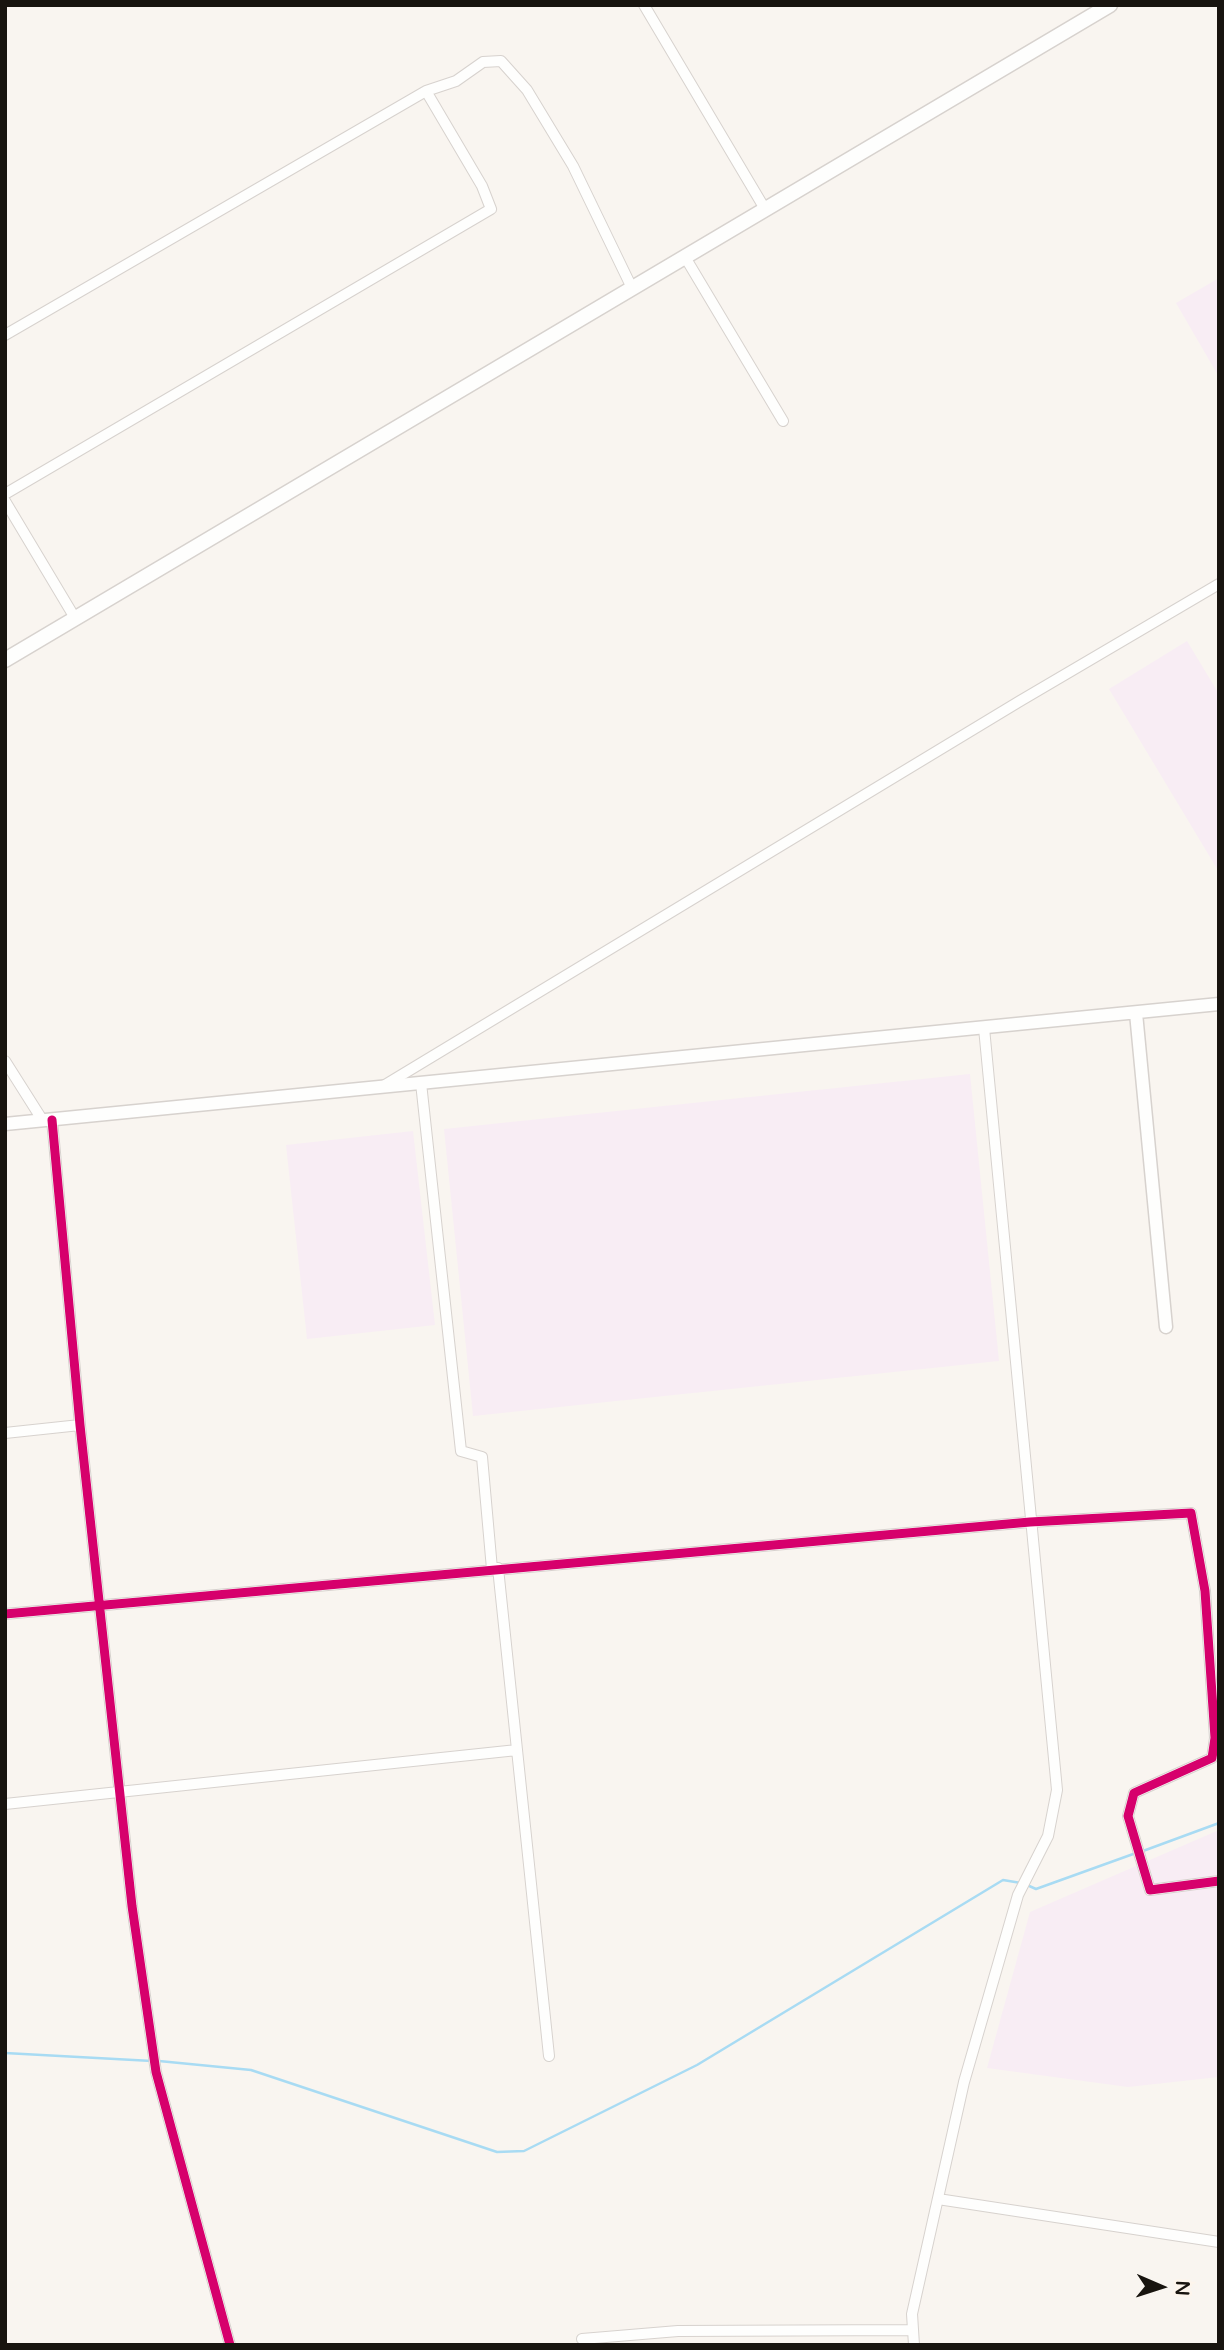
<!DOCTYPE html>
<html>
<head>
<meta charset="utf-8">
<style>
  body { margin:0 }
  #map { position:relative; width:1224px; height:2350px; overflow:hidden; background:#f9f5f0; font-family:"Varela Round",sans-serif }
  canvas { display:block }
  .frame { position:absolute; inset:0; border:7px solid #18140f; pointer-events:none }
  .north { position:absolute; left:1126px; top:2252px; width:70px; height:70px; -webkit-text-stroke:5px #fdf5ec; paint-order:stroke; rotate:93deg; font-size:19px; font-weight:700; line-height:28px; text-align:center; color:#18140f }
  .north::after { content:''; display:block; margin:auto; width:24px; height:32px; background:#18140f; clip-path:polygon(50% 0,100% 100%,50% 72%,0 100%) }
</style>
</head>
<body>
<div id="map">
<canvas width="1224" height="2350"></canvas>
<div class="frame"></div>
<div class="north">N</div>
</div>
<script>
const g = document.querySelector('canvas').getContext('2d');
g.lineJoin = 'round';
function fill(path, color) {
  g.fillStyle = color;
  g.fill(path, 'evenodd');
}
function toPath(rows) {
  const path = new Path2D();
  for (const r of rows) {
    path.moveTo(r[0], r[1]);
    for (let i = 2; i < r.length; i += 2) path.lineTo(r[i], r[i + 1]);
  }
  return path;
}
function stroke(path, color, width, dash) {
  g.strokeStyle = color;
  g.lineWidth = width;
  g.lineCap = dash ? 'butt' : 'round';
  g.setLineDash(dash || []);
  g.stroke(path);
}
const industrial = toPath([
  [1219,278,1219,377,1176,303],
  [1187,641,1219,694,1219,872,1109,689],
  [970,1074,999,1361,473,1416,444,1129],
  [413,1131,435,1325,307,1339,286,1145],
  [1219,1830,1219,2077,1128,2087,987,2068,1030,1912]
]);
const stream = toPath([
  [1143,1851,1219,1823],
  [1027,1885,1036,1889,1136,1853],
  [5,2053,152,2061],
  [159,2061,251,2070,497,2152,524,2151,697,2065,1003,1880,1021,1883]
]);
const minor = toPath([
  [644,5,765,209],
  [685,257,783,421],
  [5,335,426,91],
  [5,494,491,209,482,186,426,91,456,81,483,62,501,61,527,90,573,166,632,288],
  [5,501,75,618],
  [5,1061,43,1121],
  [421,1083,461,1451,482,1457,492,1569],
  [385,1085,1020,701,1219,584],
  [52,1120,80,1425,132,1906,156,2072,230,2345],
  [5,1433,80,1425],
  [498,1568,549,2056],
  [5,1614,1030,1522,1191,1513,1205,1591,1215,1738,1212,1758,1134,1793,1128,1816,1150,1890,1219,1881],
  [5,1804,517,1750],
  [938,2199,1219,2242],
  [582,2339,678,2331,913,2330],
  [914,2345,912,2314,964,2082,1018,1895,1048,1836,1057,1790,984,1028]
]);
const tertiary = toPath([
  [1136,1013,1166,1327],
  [5,1124,1219,1004]
]);
const secondary = toPath([
  [5,660,1110,5]
]);
const cycleway = toPath([
  [52,1120,80,1425,132,1906,156,2072,230,2345],
  [5,1614,1030,1522,1191,1513,1205,1591,1215,1738,1212,1758,1134,1793,1128,1816,1150,1890,1219,1881]
]);
fill(industrial, '#f8edf4');
stroke(stream, '#a8dbf3', 2.5);
stroke(minor, '#d7d2ce', 12);
stroke(tertiary, '#d7d2ce', 15);
stroke(secondary, '#d7d2ce', 17);
stroke(minor, '#fefefd', 10);
stroke(tertiary, '#fefefd', 12);
stroke(secondary, '#fefefd', 14);
stroke(cycleway, '#d6006c', 9);
</script>
</body>
</html>
